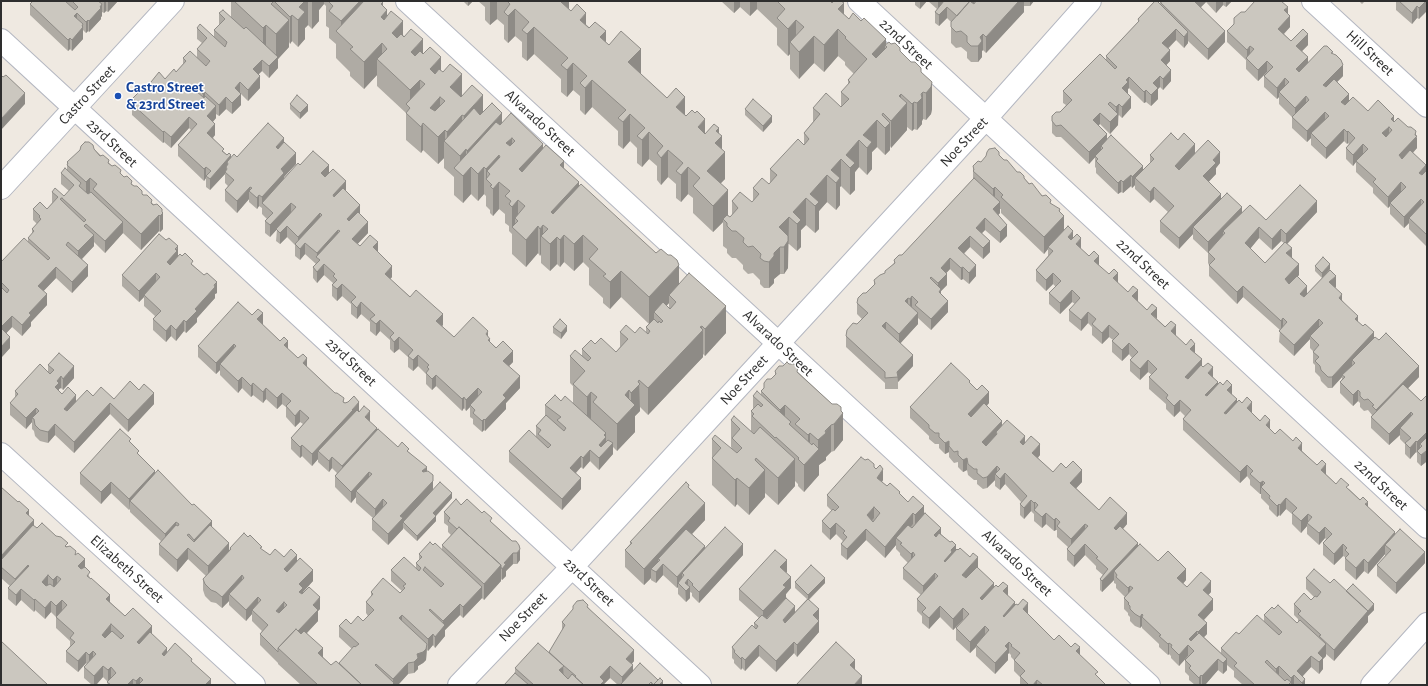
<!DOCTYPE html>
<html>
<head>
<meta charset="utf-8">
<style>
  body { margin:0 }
  #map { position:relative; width:1428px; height:686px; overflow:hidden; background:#efe9e1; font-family:"Alegreya Sans",sans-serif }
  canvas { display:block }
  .frame { position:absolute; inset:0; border:2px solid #2e2e2e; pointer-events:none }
</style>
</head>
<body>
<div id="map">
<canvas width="1428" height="686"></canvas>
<div class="frame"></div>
</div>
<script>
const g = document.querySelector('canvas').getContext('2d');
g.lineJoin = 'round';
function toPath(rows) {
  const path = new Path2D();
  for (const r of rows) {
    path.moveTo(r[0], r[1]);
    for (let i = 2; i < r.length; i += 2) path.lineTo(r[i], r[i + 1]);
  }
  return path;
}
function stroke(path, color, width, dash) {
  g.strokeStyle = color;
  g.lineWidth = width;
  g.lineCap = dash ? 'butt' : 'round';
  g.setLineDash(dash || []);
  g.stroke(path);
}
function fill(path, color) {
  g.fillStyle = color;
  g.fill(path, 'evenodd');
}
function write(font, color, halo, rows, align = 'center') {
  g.font = font + ' "Alegreya Sans",sans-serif';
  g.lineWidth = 3;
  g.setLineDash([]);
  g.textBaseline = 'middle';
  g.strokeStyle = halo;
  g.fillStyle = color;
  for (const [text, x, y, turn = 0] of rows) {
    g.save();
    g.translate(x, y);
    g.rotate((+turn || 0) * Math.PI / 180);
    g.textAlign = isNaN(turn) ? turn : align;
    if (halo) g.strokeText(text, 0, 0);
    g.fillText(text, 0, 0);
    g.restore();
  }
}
const minor = toPath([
  [407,1,1149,685],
  [859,1,1427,527],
  [1313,1,1427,106],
  [1,40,700,685],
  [1,188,173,1],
  [1,454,254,685],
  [459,685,572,567,986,118,1090,1],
  [1372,685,1427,624]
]);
const wall = toPath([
  [33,1,118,1,108,12,106,11,104,13,102,12,102,16,101,17,101,19,89,32,88,31,86,33,83,30,83,39,72,51,70,49,68,51,30,15,30,4],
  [231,1,382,1,383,6,387,16,403,35,441,71,462,96,483,112,502,123,543,148,564,168,579,187,679,284,726,333,705,356,703,354,703,357,648,415,640,407,640,411,635,416,635,432,617,451,613,447,613,454,599,470,590,461,583,469,581,467,576,473,581,489,562,510,509,462,509,451,536,436,536,426,545,416,545,405,561,401,573,403,573,386,570,383,570,356,582,356,582,349,595,344,616,352,620,347,620,332,635,333,646,333,646,327,649,324,621,297,610,309,603,303,603,298,589,285,589,268,583,262,574,271,564,262,560,267,557,264,550,271,541,263,541,254,540,256,538,253,526,267,512,254,512,233,512,234,509,231,509,226,505,223,505,214,499,209,493,216,490,213,490,210,486,206,486,196,484,194,478,201,471,194,463,203,454,195,454,177,444,168,444,158,438,164,423,150,421,153,406,140,406,113,377,86,377,75,364,89,350,76,350,72,336,58,336,44,329,38,329,28,326,26,326,6,324,4,319,10,319,21,312,29,308,25,305,28,305,39,298,47,292,41,290,44,289,42,289,47,278,59,278,68,269,78,262,71,258,74,260,88,248,101,241,94,241,105,232,114,226,109,219,116,216,114,216,118,213,122,215,135,213,138,224,152,231,158,284,142,296,164,284,177,284,178,300,165,329,174,346,191,360,215,368,233,357,244,360,246,378,252,392,277,390,279,443,325,442,326,454,337,488,337,490,342,513,362,509,366,520,388,506,403,506,409,485,431,484,430,482,432,473,424,473,419,470,417,470,407,466,411,464,408,462,411,436,386,432,390,426,384,426,374,418,366,413,371,408,367,408,357,399,349,394,353,390,349,390,340,380,331,376,336,370,331,370,322,361,314,357,319,351,314,351,304,342,296,337,301,332,296,332,285,333,283,324,275,317,283,313,278,313,267,316,264,305,254,300,260,295,256,295,245,287,237,280,244,276,241,277,229,270,237,265,233,265,221,267,219,262,214,262,208,259,206,257,209,249,202,249,199,237,213,225,201,225,190,228,186,225,183,225,174,210,190,206,187,206,178,204,181,178,156,178,145,191,130,189,128,171,148,164,142,163,143,132,115,132,104,133,103,133,98,176,72,183,64,183,58,197,57,197,49,202,43,197,39,197,28,214,37,214,30,219,25,219,13,231,17],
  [669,303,669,308,666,306],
  [464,1,473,1,468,6,464,2],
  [478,1,569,1,569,9,641,74,705,133,719,133,725,179,720,183,728,215,730,217,732,215,732,201,752,202,753,201,753,188,769,184,770,183,770,169,804,145,804,133,813,122,813,108,841,107,841,92,848,85,848,80,854,74,845,65,845,62,838,56,824,72,814,63,799,79,790,69,790,54,788,56,777,45,777,28,757,9,750,16,740,7,734,13,721,1,830,1,849,19,886,44,900,52,921,72,932,109,931,114,926,120,923,119,922,121,922,124,917,130,914,129,912,131,907,127,907,130,891,148,890,146,890,150,885,155,877,147,872,152,872,169,867,175,859,167,855,172,855,190,850,195,841,186,840,187,840,205,836,210,827,202,819,211,819,229,815,233,806,225,801,230,801,247,797,251,789,244,788,244,788,268,784,274,780,274,774,279,774,283,769,288,764,288,760,284,760,280,753,273,748,274,743,269,743,265,736,258,732,258,727,253,727,249,723,246,723,222,713,232,693,213,693,198,688,194,681,202,676,198,676,184,668,177,661,185,657,180,657,166,649,159,642,167,637,163,637,148,630,141,623,149,618,145,618,131,592,107,585,115,580,110,580,96,573,90,567,97,561,92,561,79,534,54,527,61,522,57,522,42,515,36,508,43,504,39,504,25,497,19,490,25,485,20,485,7],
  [915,1,927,1,920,9,915,5],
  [928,1,1034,1,1030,6,1024,6,1024,12,986,53,983,50,982,51,982,57,978,62,971,62,967,58,967,52,961,47,956,48,951,43,951,22,947,18,939,26,935,23,935,12,937,9],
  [1160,1,1232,1,1226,7,1223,5,1216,13,1206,2,1201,7,1225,42,1208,60,1188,41,1188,43,1184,48,1176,40,1168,49,1170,61,1166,65,1171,81,1163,90,1160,87,1158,89,1158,99,1151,106,1146,102,1144,103,1129,88,1128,89,1128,94,1131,108,1122,118,1119,115,1118,116,1118,125,1110,134,1100,124,1098,125,1107,140,1143,170,1150,163,1150,155,1178,140,1195,153,1220,163,1216,168,1216,174,1208,182,1221,199,1242,213,1266,220,1317,212,1287,244,1292,257,1299,275,1297,277,1307,294,1322,278,1315,271,1315,266,1330,269,1327,273,1336,287,1335,288,1342,300,1358,322,1374,338,1379,340,1419,377,1408,388,1421,401,1427,395,1427,463,1426,462,1421,466,1417,462,1417,453,1416,452,1410,459,1405,454,1405,444,1400,439,1400,435,1389,445,1371,428,1371,417,1372,415,1368,410,1364,411,1360,407,1360,403,1358,401,1353,406,1340,393,1340,382,1342,379,1342,377,1332,388,1328,388,1321,381,1320,377,1315,372,1315,365,1313,363,1313,351,1310,348,1310,339,1294,356,1279,342,1280,330,1243,297,1237,304,1209,276,1209,265,1208,263,1208,253,1193,239,1193,234,1179,249,1160,232,1160,221,1168,212,1154,199,1150,203,1135,189,1135,185,1132,188,1131,186,1123,193,1121,192,1118,194,1096,173,1096,168,1095,167,1095,157,1089,164,1061,137,1056,137,1052,133,1052,116,1060,112,1066,105,1063,103,1063,91,1106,60,1106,56,1138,22,1138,19,1160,4],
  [1259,238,1272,250,1281,241,1284,243,1265,263,1250,249],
  [1359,1,1365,1,1362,4],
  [1396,1,1427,1,1419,19,1417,18,1412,24,1396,10],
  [1245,12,1288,14,1290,27,1284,34,1291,41,1308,45,1302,51,1308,62,1333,54,1343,76,1337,82,1349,101,1368,111,1394,121,1416,135,1417,148,1413,153,1426,171,1427,170,1427,247,1409,229,1409,223,1404,228,1390,214,1390,206,1388,208,1373,193,1373,188,1356,172,1356,162,1353,166,1346,159,1346,148,1349,144,1348,143,1347,144,1344,141,1326,159,1311,145,1311,138,1307,142,1292,128,1292,117,1279,104,1279,97,1277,99,1264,87,1264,76,1267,73,1267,72,1258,81,1246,69,1246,60,1227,42,1227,31],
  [290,104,308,111,300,119,290,109],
  [745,109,772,122,763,132,745,115],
  [94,149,162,212,163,229,160,232,159,231,141,250,123,233,105,253,94,242,94,246,82,259,88,276,72,293,56,278,43,291,47,305,31,322,31,326,22,336,12,327,6,333,10,348,1,358,1,262,28,241,28,238,32,234,32,229,37,224,33,220,33,209,47,209,52,203,52,192,64,196,69,191,61,184,61,173,67,170,67,162],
  [999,155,1060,212,1064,229,1073,238,1081,249,1118,283,1157,319,1176,336,1195,354,1202,366,1213,377,1218,384,1232,395,1237,402,1252,413,1275,434,1302,451,1336,484,1349,489,1368,507,1395,535,1425,563,1396,594,1377,576,1377,565,1385,556,1385,554,1368,574,1364,571,1356,580,1345,570,1345,557,1343,556,1334,565,1323,555,1323,543,1326,539,1325,538,1319,545,1307,534,1307,526,1301,533,1292,524,1292,514,1286,509,1280,516,1279,515,1277,517,1269,509,1269,506,1261,498,1261,494,1260,494,1250,485,1250,480,1247,476,1240,483,1183,430,1183,419,1185,416,1180,411,1174,417,1166,409,1166,404,1149,389,1149,377,1152,375,1148,372,1140,380,1130,371,1130,360,1132,358,1129,354,1122,361,1112,352,1112,341,1113,340,1109,337,1102,344,1092,335,1092,327,1088,323,1081,331,1069,321,1069,310,1075,304,1072,302,1060,314,1049,304,1049,293,1056,287,1053,284,1046,291,1036,281,1036,270,1048,256,1048,249,1044,254,1001,213,1001,209,1000,209,1000,213,998,215,1007,236,1000,243,985,230,982,233,990,252,983,259,970,247,964,254,976,276,969,284,963,279,961,280,950,269,946,273,947,285,941,291,941,294,948,312,931,330,918,318,918,324,900,343,913,366,898,382,898,389,885,389,885,383,846,347,846,336,862,319,857,314,857,303,874,285,874,280,885,273,894,263,894,260,902,255,973,179,973,166,981,162],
  [178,257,193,265,217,293,215,294,215,298,197,318,197,322,186,333,184,331,176,341,171,336,166,342,153,330,153,319,155,316,144,306,144,297,139,302,122,286,122,275],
  [263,325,344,402,359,411,370,422,377,431,398,447,409,452,427,471,433,489,452,498,436,516,436,521,417,541,403,528,403,525,403,529,388,545,372,530,372,519,373,518,356,503,356,497,351,503,335,487,335,476,337,473,332,468,329,472,318,462,318,459,312,466,302,456,300,458,291,449,291,438,303,424,300,422,295,427,286,417,286,407,282,404,277,409,266,399,263,403,253,395,251,397,242,388,238,393,220,375,220,370,216,374,198,357,198,346],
  [553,327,567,331,561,339,553,333],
  [48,365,74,378,63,390,61,388,59,389,59,391,62,394,76,401,93,396,114,399,154,404,128,432,110,414,74,453,55,435,48,443,40,441,35,436,34,431,32,429,32,422,26,429,10,415,10,403,15,398,15,391,48,372],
  [775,371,798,372,832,404,841,411,843,440,834,451,831,452,826,457,826,460,819,465,819,475,804,492,798,486,798,484,795,481,795,486,778,505,765,493,765,497,749,515,737,504,735,507,712,485,712,439,732,449,731,447,731,420,751,431,751,411,753,409,753,396,761,394,761,391,775,375],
  [970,383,989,403,987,406,1002,425,1025,442,1040,455,1038,458,1053,472,1066,468,1082,482,1076,488,1099,510,1127,524,1123,529,1138,546,1158,561,1186,580,1183,584,1187,587,1211,592,1208,595,1213,610,1204,620,1207,634,1204,637,1221,653,1221,648,1239,634,1264,622,1264,615,1274,609,1297,623,1298,622,1298,619,1294,615,1294,604,1311,600,1314,597,1306,589,1306,578,1330,583,1346,591,1374,610,1368,616,1368,622,1334,661,1326,654,1326,656,1323,659,1323,669,1319,674,1311,667,1303,676,1305,685,1243,685,1234,677,1234,671,1227,665,1227,670,1223,674,1218,670,1205,685,1195,685,1189,680,1189,676,1185,672,1185,660,1188,657,1188,656,1179,666,1171,658,1171,656,1169,654,1168,655,1159,647,1159,644,1142,628,1142,626,1140,628,1135,626,1130,621,1130,617,1128,615,1128,613,1124,609,1124,598,1125,597,1116,588,1116,584,1114,583,1114,580,1102,592,1100,590,1100,579,1103,575,1096,569,1096,566,1085,555,1074,567,1067,560,1067,549,1068,547,1057,537,1057,530,1056,530,1054,531,1046,524,1042,528,1034,521,1034,514,1031,511,1024,519,1020,515,1020,504,1021,502,1005,484,1000,490,995,486,995,480,987,488,983,489,977,484,977,480,974,480,968,475,967,470,963,472,958,467,958,462,954,463,949,457,949,452,945,454,939,448,939,444,935,444,929,439,929,436,910,418,910,407],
  [131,443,139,455,155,473,212,527,229,551,230,548,262,550,270,555,284,557,297,561,313,581,303,592,303,593,320,609,318,611,318,621,307,633,323,657,331,665,339,663,352,649,339,637,339,626,363,621,368,616,366,613,366,602,371,597,371,592,400,593,402,591,391,581,391,570,416,568,416,563,419,560,419,554,433,545,442,550,442,545,451,535,448,532,448,526,444,523,444,512,461,505,492,523,512,541,520,560,517,564,513,564,506,571,506,576,502,580,501,579,501,581,484,600,482,598,463,618,460,615,445,630,445,636,435,648,433,645,428,651,427,650,426,660,423,663,418,666,418,669,414,673,408,674,398,685,301,685,278,664,278,663,260,645,260,634,262,631,252,621,252,614,246,621,229,605,229,601,222,608,216,603,211,602,205,596,203,590,203,579,206,576,188,559,177,572,159,555,159,544,161,541,130,512,130,509,129,510,111,493,101,504,80,484,80,473],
  [874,467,883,480,882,482,887,486,900,495,908,502,924,514,941,534,956,550,978,568,994,587,1008,596,1015,605,1028,614,1054,640,1080,655,1098,677,1106,685,1020,685,1020,677,1014,671,1014,660,1011,657,1011,655,1009,653,1008,654,1008,660,995,674,976,656,976,647,970,653,956,640,956,628,964,620,963,620,953,630,940,617,929,629,922,623,922,616,917,611,917,599,921,595,903,579,903,568,908,563,900,555,900,553,896,549,896,545,885,558,866,540,847,560,841,555,841,544,843,541,836,534,830,540,822,532,822,521,832,511,827,506,827,495],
  [1,487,29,516,34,526,37,528,68,547,76,555,85,567,90,578,110,602,125,616,152,634,167,652,192,662,211,685,107,685,108,682,103,677,96,685,92,685,84,678,84,667,87,664,86,663,78,672,66,662,66,651,70,646,70,641,56,628,56,617,51,612,45,619,35,610,34,612,21,600,16,606,8,599,8,588,10,586,1,578],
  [689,488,705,520,692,534,705,548,743,555,699,603,692,596,692,593,690,592,690,598,686,602,678,594,678,587,677,588,663,575,656,583,651,580,651,578,644,585,625,567,625,550,630,544,630,542],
  [787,572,786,573,791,588,786,594,786,598,795,612,807,599,795,588,795,582,825,583,809,600,819,620,819,632,797,657,794,653,776,672,759,656,745,671,742,668,741,670,734,663,734,660,732,658,732,647,754,627,754,623,759,618,739,600,739,589],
  [573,606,588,607,634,661,632,664,633,671,663,685,618,685,610,678,604,684,604,685,504,685,515,673,515,668,549,652,562,631,562,622,573,610]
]);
const shadedWall = toPath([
  [105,1,106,1,106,11,104,13,104,2],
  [108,1,118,1,108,12],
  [305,1,308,1,308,25,305,28,305,39,298,47,298,20,299,7],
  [313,1,324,1,324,4,319,10,319,21,312,29,312,2],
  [360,1,375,1,341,36,341,21],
  [468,1,473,1,468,6],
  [490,1,497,1,497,19,490,25],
  [561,1,569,1,569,20,561,2],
  [734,1,740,1,740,7,734,13],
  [750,1,757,1,757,9,750,16],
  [920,1,927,1,920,9],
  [938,1,946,1,938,10],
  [1019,1,1024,1,1024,12,986,53,986,37],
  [1030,1,1034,1,1030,6],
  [1196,1,1206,1,1206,2,1195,13,1195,2],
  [1216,1,1223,1,1223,5,1216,13],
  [1226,1,1232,1,1226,7],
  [1426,1,1427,1,1427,11,1419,19,1419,8],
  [383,2,383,14,387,10,387,37,381,17,381,4],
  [844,3,844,30,838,29,838,56,824,72,824,45,838,9],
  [102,4,102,16,101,17,101,19,89,32,89,21],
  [1417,6,1417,18,1412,24,1412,13],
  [947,7,947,18,939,26,939,15],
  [1288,7,1288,18,1284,10],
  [515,9,515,36,508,43,508,16],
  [77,13,77,24,74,16],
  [586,13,586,40,580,20],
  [292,15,292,41,290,44,290,17],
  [1290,16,1290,27,1278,40,1278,29],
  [88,20,88,31,86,33,86,22],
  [289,20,289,47,278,59,278,68,269,78,269,66,276,59,276,34],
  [796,20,796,47,790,42,790,54,788,56,788,29],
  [403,21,403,48,392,33],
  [83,24,83,39,72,51,72,40],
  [266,25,266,52,263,55,263,28],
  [534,27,534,54,527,61,527,34],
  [1176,29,1176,40,1162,54,1162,43],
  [606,31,606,58,600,37],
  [1225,31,1225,42,1208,60,1208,49],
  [1188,32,1188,43,1184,48,1184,37],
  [983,34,983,50,982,51,982,57,978,62,978,46,980,37],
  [1308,34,1308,45,1296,57,1296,46],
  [814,36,814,63,799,79,799,52],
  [70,38,70,49,68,51,68,40],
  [423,39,423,66,411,52],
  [886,39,886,46,885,45,885,67,872,54],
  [382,43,382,64,377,59,377,75,364,89,364,62],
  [1250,46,1250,57,1247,59,1247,50],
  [641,49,641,76,628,62],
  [1170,50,1170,61,1161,71,1161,60],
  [441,57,441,84,430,69],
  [1308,57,1308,68,1296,80,1296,69],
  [262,60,262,71,253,80,253,69],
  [1267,61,1267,72,1258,81,1258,70],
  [573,63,573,90,567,97,567,70],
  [1343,65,1343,76,1323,96,1323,85],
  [1171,70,1171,81,1163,90,1163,79],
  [462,74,462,101,450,87],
  [260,76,260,88,248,101,248,90],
  [1160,76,1160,87,1158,89,1158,99,1151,106,1151,95,1153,83],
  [1129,77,1129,88,1128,89,1128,93,1122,99,1122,88,1126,80],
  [1285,78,1285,90,1279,92,1279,97,1277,99,1277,88],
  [420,80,420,107,410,117,410,90],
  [592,80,592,107,585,115,585,88],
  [240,82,240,93,235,88],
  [932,82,932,109,931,114,926,120,926,93],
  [1146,90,1146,102,1144,103,1144,92],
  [205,92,205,103,203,105,203,94],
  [923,92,923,119,922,121,922,124,917,130,917,103],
  [25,93,25,104,1,130,1,119],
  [241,94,241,105,232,114,232,103],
  [901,94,901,110,907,103,907,130,891,148,891,121,899,96],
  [1349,94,1349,105,1341,113,1341,102],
  [483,95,483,122,464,143,464,116],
  [1306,96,1306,108,1295,119,1295,108],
  [226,97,226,109,219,116,219,105],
  [440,97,440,124,430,108],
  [685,97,685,124,676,107],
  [1131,97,1131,108,1122,118,1122,107],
  [914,102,914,129,912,131,912,104],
  [1119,104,1118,125,1110,134,1110,122,1116,116,1116,107],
  [308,105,308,111,300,119,300,113],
  [216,106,216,118,207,128,207,116],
  [1325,112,1325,123,1311,133,1311,138,1307,142,1307,131],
  [502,113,502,140,471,167,471,194,463,203,463,176,460,173,460,156,466,149,466,173,467,171,467,151],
  [1100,113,1100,124,1093,131,1093,120],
  [630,114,630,141,623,149,623,122],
  [462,115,462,142,447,144,447,132],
  [772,116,772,122,763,132,763,126],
  [1394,116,1394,127,1391,130,1391,119],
  [189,117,189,128,171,148,171,137],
  [705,119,705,146,698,127],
  [877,120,877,147,872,152,872,169,867,175,867,148,863,135],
  [423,123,423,150,421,153,421,127],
  [890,123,890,150,885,155,885,128],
  [215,124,215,135,207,144,207,133],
  [1389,127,1389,138,1382,145,1382,133],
  [719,128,719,138,722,136,722,155,725,152,725,179,707,198,707,171,715,143,716,131],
  [1344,129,1344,141,1326,159,1326,148],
  [445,130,445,142,444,141,444,158,438,164,438,137],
  [164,131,164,142,163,143,163,132],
  [1348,131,1348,143,1347,144,1347,132],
  [1416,131,1416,138,1417,136,1417,148,1399,167,1399,155,1415,135],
  [649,132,649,159,642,167,642,140],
  [1107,134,1107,145,1103,148,1101,146,1101,151,1089,164,1089,152],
  [284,138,284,149,276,158,276,147],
  [512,138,512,165,506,143],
  [859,140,859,167,855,172,855,190,850,195,850,168,846,155],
  [543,144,543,170,519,196,519,169],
  [1195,144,1195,156,1175,177,1175,166],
  [1363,144,1363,156,1356,161,1356,162,1353,166,1353,155],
  [668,150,668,177,661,185,661,158],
  [1220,152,1220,163,1216,168,1216,174,1203,188,1203,176,1213,160],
  [296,153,296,164,284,177,284,184,262,203,262,197,281,169],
  [231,155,231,167,227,162,227,169,226,167,226,172,225,172,225,174,210,190,210,179],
  [499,155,499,182,492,185,490,174,487,171,487,180,486,179,486,169],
  [841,159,841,186,840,187,840,205,836,210,836,183,831,170],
  [564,161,564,188,560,165],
  [329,165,329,177,321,185,321,173],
  [1426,165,1426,177,1419,184,1419,173],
  [1143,166,1143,177,1135,178,1135,185,1132,188,1132,177],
  [206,167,206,178,204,181,204,169],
  [484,167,484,194,478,201,478,174],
  [688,167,688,194,681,202,681,175],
  [827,175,827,202,819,211,819,229,815,233,815,206,810,194],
  [1131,175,1131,186,1123,193,1123,182],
  [90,178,90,194,86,198,86,182],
  [1121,180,1121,192,1118,194,1118,183],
  [346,181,346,192,333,207,333,195],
  [499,182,499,209,493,216,493,189],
  [579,182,579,209,551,239,551,212],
  [1401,182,1401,194,1390,203,1390,206,1388,208,1388,197],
  [250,187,250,192,249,191,249,199,237,213,237,201],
  [995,187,995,203,993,206,993,189],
  [1154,187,1154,199,1150,203,1150,192],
  [728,190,728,217,723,219,723,222,713,232,713,206],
  [1221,194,1221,205,1193,227,1193,234,1179,249,1179,238],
  [259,195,259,206,257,209,257,198],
  [806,198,806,225,801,230,801,247,797,251,797,224,793,212],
  [1421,199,1421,210,1409,218,1409,223,1404,228,1404,217],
  [518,200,518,226,518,221,515,218,515,230,512,227,512,234,512,207],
  [1317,201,1317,212,1286,245,1286,234],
  [1000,202,1000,213,993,221,993,209],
  [291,203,291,214,270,237,270,225],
  [360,205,360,216,347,230,347,219],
  [1242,207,1242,218,1225,233,1223,231,1223,237,1208,253,1208,242],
  [1060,209,1060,220,1064,216,1064,232,1048,247,1048,249,1044,254,1044,237,1059,211],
  [163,213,163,229,160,232,160,216],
  [320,213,320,224,298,248,298,237],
  [159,215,159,231,141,250,141,234],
  [789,217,788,268,784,274,784,247,780,247,780,274,774,279,774,283,769,288,769,262,774,253,779,227],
  [985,218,985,230,976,239,976,228],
  [123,222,123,233,105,253,105,241],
  [368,222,368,233,352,250,352,239],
  [543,225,543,238,541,236,541,254,540,256,540,229],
  [1007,225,1007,236,1000,243,1000,232],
  [287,226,287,237,280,244,280,233],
  [538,226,538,253,526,267,526,240],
  [1259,227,1259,238,1245,255,1245,243],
  [1281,229,1281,241,1272,250,1272,239],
  [338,230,338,241,320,260,317,257,317,253],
  [1073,231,1073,242,1068,237],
  [94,235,94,246,78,263,78,251],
  [564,235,564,262,560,267,560,240],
  [583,235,583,262,574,271,574,244],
  [970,236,970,247,958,259,958,248],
  [557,237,557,264,550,271,550,244],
  [1081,238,1081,249,1076,244],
  [990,241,990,252,983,259,983,248],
  [378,242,378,253,373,247],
  [305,243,305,254,300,260,300,249],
  [178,246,178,257,167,273,167,262],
  [1292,248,1292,259,1286,253],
  [1099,256,1099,267,1094,261],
  [950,258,950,269,941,279,941,268],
  [324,264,324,275,317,283,317,272],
  [1299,264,1299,275,1285,290,1285,279],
  [1330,264,1330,269,1322,278,1322,273],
  [88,265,88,276,72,293,72,282],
  [679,265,679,292,669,295,669,303,658,315,654,312,654,319,649,324,649,297],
  [976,265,976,276,969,284,969,273],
  [392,266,392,277,385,285,385,274],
  [56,267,56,278,38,297,38,286],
  [963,267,963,279,961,280,961,268],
  [621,271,621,297,610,309,610,282],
  [156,273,156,284,144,295,144,297,139,302,139,291],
  [1053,273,1053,284,1046,291,1046,280],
  [1118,273,1118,284,1113,278],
  [947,274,947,285,941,291,941,300,938,294,938,283],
  [1336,276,1336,287,1329,293,1329,282],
  [217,282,217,293,215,294,215,298,197,318,197,322,186,333,186,322,195,309],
  [342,284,342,296,337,301,337,289],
  [1243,286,1243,297,1237,304,1237,292],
  [1307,286,1307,297,1300,305,1300,294],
  [1072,290,1072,302,1060,314,1060,303],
  [1138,290,1138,302,1132,296],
  [47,294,47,305,31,322,31,326,22,336,22,325,29,313],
  [1342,294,1342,306,1339,298],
  [912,296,912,308,910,310,910,299],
  [908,298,908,309,905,301],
  [948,301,948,312,931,330,931,319],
  [361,302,361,314,357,319,357,308],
  [726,306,726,333,705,356,705,329],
  [1157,308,1157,319,1151,314],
  [1088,312,1088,323,1081,331,1081,320],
  [263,313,263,325,257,319],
  [918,313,918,324,899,345,899,334],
  [443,314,443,325,436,332,436,321],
  [12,316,12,327,1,339,1,327],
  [1358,316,1358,328,1355,319],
  [1283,318,1283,330,1281,332,1281,321],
  [1319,319,1319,330,1310,336,1310,339,1294,356,1294,345],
  [184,320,184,331,176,341,176,330],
  [380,320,380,331,376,336,376,324],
  [886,322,886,333,882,326],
  [171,325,171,336,166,342,166,331],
  [1109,325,1109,337,1102,344,1102,333],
  [1176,325,1176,337,1171,331],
  [567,326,567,331,561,339,561,333],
  [702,326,702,332,703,330,703,357,648,415,648,388],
  [488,331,488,340,490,339,490,350,486,334],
  [1374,332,1374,344,1352,360,1352,367,1342,375,1342,377,1332,388,1332,377],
  [10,337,10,348,1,358,1,347],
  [399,337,399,349,394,353,394,342],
  [288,341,288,352,284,345],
  [1129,343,1129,354,1122,361,1122,350],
  [234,344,234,355,220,364,220,370,216,374,216,363],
  [1195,344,1195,355,1190,349],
  [513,351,513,362,503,372,503,361],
  [418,355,418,366,413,371,413,360],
  [913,355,913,366,898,382,897,372],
  [307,358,307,370,303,363],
  [1202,359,1202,371,1185,388,1185,377],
  [1148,360,1148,372,1140,380,1140,369],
  [74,366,74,378,63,390,63,379],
  [1419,366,1419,377,1376,421,1376,410],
  [1213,367,1213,378,1208,373],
  [436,375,436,386,432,390,432,379],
  [61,376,61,388,59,389,59,394,55,387,57,381],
  [520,376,520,388,506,403,506,409,485,431,485,420,503,395],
  [242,377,242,388,238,393,238,381],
  [639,380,640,411,635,416,635,432,617,451,617,424,625,395,629,390,629,412,631,409,631,393],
  [1218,382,1218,393,1205,406,1205,395],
  [253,383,253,395,251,397,251,386],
  [1232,385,1232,397,1227,390],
  [266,388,266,399,263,403,263,392],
  [478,388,478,399,470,405,470,407,466,411,466,400],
  [1358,390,1358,401,1353,406,1353,395],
  [591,392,591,419,587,424,587,397],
  [989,392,989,403,968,425,968,414],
  [154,393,154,404,128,432,128,420],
  [282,393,282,404,277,409,277,398],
  [76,395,76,406,64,420,64,409],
  [464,397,464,408,462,411,462,399],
  [1237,399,1237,410,1224,424,1224,413],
  [1180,400,1180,411,1174,417,1174,406],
  [359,402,359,413,318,451,318,459,312,466,312,454],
  [1252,402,1252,414,1247,408],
  [110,403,110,414,74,453,74,442],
  [785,405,785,432,780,437,780,410],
  [36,408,36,419,34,419,32,418,32,422,26,429,26,418],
  [300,410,300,422,295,427,295,416],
  [370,411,370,423,365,417],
  [1411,412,1411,424,1400,428,1400,435,1389,445,1389,434],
  [843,413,843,440,834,451,834,424],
  [484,419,484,430,482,432,482,421],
  [1270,420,1270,431,1266,425],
  [1002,421,1002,432,997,434,996,432,996,439,982,453,982,442],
  [55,424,55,435,48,443,48,432],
  [831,425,831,452,826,457,826,460,819,465,819,475,804,492,804,465,808,461,808,435,810,433,810,458,818,450,818,440],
  [377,428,377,439,342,477,342,466],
  [1427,432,1427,443,1422,446,1420,444,1420,451,1417,451,1417,442],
  [606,433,606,448,599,456,599,445,604,435],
  [1025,436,1025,448,1020,442],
  [949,441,949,452,945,454,945,443],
  [1416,441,1416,452,1410,459,1410,448],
  [613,443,613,454,599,470,599,458],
  [1302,443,1302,455,1298,448],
  [1040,444,1040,455,1032,464,1032,453],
  [302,445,302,456,300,458,300,447],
  [590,450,590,461,583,469,583,458],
  [1426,451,1426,462,1421,466,1421,455],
  [581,456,581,467,570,479,570,468],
  [332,457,332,468,329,472,329,461],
  [756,458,756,480,765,470,765,497,749,515,749,488,755,460],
  [967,458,967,470,963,472,963,460],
  [795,459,795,486,778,505,778,478],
  [1326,464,1326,475,1321,470],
  [1247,465,1247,476,1240,483,1240,472],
  [997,466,997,476,995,474,995,480,987,488,987,477],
  [427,467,427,478,422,471],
  [883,469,883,480,877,489,877,478],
  [1082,470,1082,482,1070,495,1070,483],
  [155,471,155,482,130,501,129,510,129,499],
  [369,472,369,483,356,491,356,497,351,503,351,492],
  [1005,473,1005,484,1000,490,1000,479],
  [433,475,433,492,403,522,403,529,388,545,388,534,400,516],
  [581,478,581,489,562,510,562,499],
  [737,478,737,504,735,507,735,480],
  [1263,481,1263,489,1261,487,1261,494,1260,494,1260,483],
  [111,482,111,493,101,504,101,492],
  [452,493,452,498,434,518,436,516,436,521,417,541,417,536,433,513],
  [1286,498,1286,509,1280,516,1280,505],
  [383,499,383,511,375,520,375,509],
  [1031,500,1031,511,1024,519,1024,508],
  [1035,502,1035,511,1034,510,1034,503],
  [1368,502,1368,513,1365,504],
  [705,503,705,520,663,565,663,564,663,575,656,583,656,572,651,569,651,578,644,585,644,569],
  [658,559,660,560,658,569],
  [1279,504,1279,515,1277,517,1277,506],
  [924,506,924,517,915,526,915,515],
  [874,507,874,518,867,526,867,515],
  [29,510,29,521,26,513],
  [913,513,913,524,899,541,896,538,896,545,885,558,885,547],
  [1046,513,1046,524,1042,528,1042,517],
  [1127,513,1127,524,1114,539,1114,528],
  [1308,514,1308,523,1307,523,1307,526,1301,533,1301,521],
  [1056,518,1056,530,1054,531,1054,520],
  [34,520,34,531,1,567,1,556],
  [212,521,212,532,194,551,194,540],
  [176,522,176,534,165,545,165,534],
  [836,523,836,534,830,540,830,529],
  [1085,524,1085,536,1071,550,1071,539],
  [1325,527,1325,538,1319,545,1319,533],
  [941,528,941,539,934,546,934,535],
  [866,529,866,540,847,560,847,549],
  [1395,532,1395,543,1385,545,1385,554,1368,574,1368,563],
  [229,543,229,554,208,577,208,566],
  [1138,543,1138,554,1117,575,1114,571,1114,580,1102,592,1102,581],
  [743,544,743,555,699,603,699,592],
  [1085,544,1085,555,1074,567,1074,556],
  [1343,544,1343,556,1334,565,1334,554],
  [956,545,956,556,944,572,944,561,951,550],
  [705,546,705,558,684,575,682,573,682,582,678,583,678,587,677,588,677,577],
  [188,548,188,559,177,572,177,560],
  [520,549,520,560,517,564,517,553],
  [913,552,913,564,911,565,911,554],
  [1425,552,1425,563,1396,594,1396,583],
  [513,553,513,564,506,571,506,576,502,580,502,569,504,563],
  [297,555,297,566,284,580,284,569],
  [978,557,978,568,962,586,962,575],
  [85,559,85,571,78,578,78,566],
  [1364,559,1364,571,1356,580,1356,568],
  [787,560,787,572,780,579,780,567],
  [28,565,28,576,15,591,15,579],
  [501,565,501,581,484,600,484,584],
  [1186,569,1186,580,1177,590,1177,578],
  [313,570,313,581,303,592,303,599,299,603,299,584],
  [935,573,935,584,923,597,923,586],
  [48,575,48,587,42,593,42,582],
  [242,575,242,587,229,594,229,601,222,608,222,597],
  [57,576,57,587,53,591,53,580],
  [791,577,791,588,786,594,786,598,763,622,763,611,783,585],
  [825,578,825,583,808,600,808,595],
  [688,579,688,588,690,587,690,598,686,602,685,583],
  [1211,581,1211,592,1203,601,1203,590],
  [994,583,994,594,980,610,980,598],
  [1008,586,1008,597,1003,591],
  [1130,586,1130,597,1128,599,1128,588],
  [482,587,482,598,463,618,463,607],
  [21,589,21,600,16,606,16,595],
  [110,595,110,606,106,599],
  [258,597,258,608,252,610,252,614,246,621,246,610],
  [320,597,320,609,318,611,318,621,286,655,281,650,313,605],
  [35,599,35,610,34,612,34,600],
  [1213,599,1213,610,1198,626,1198,615],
  [62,600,62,612,56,618,56,606],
  [51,601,51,612,45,619,45,608],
  [284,602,284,613,276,622,276,611],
  [1015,602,1015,614,1003,627,1003,616],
  [1028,603,1028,614,1023,609],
  [460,604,460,615,445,630,445,636,435,648,435,637,443,627,443,621],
  [1374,604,1374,610,1368,616,1368,622,1334,661,1334,650,1365,614],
  [795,606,795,618,783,631,783,620],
  [940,606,940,617,929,629,929,618],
  [963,608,963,620,953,630,953,619],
  [819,609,819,620,813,615],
  [1142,614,1142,626,1140,628,1140,617],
  [402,615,402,626,399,618],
  [819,621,819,632,797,657,797,645],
  [1207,623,1207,634,1198,643,1198,632],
  [111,624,111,636,102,646,102,635],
  [152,626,152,637,137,653,137,642],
  [985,626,985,637,976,645,976,647,970,653,970,642],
  [1197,631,1197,642,1191,648,1189,639],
  [433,634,433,645,428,651,428,639],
  [794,642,794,653,776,672,776,661],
  [1009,642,1009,653,1008,654,1008,660,995,674,995,663,1005,646],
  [1169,643,1169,654,1168,655,1168,644],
  [427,644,426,660,423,663,418,666,418,669,414,673,414,662,417,654],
  [1326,644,1326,656,1323,659,1323,669,1319,674,1319,662,1318,653],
  [759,645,759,656,745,671,745,660],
  [1188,645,1188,656,1179,666,1179,655],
  [1080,647,1080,658,1076,651],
  [167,648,167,659,162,654],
  [323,648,323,664,318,653],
  [634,650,634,661,626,670,626,659],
  [93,651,93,663,89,666,89,655],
  [86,652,86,663,78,672,78,661],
  [1311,656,1311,667,1299,680,1297,671],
  [742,657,742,668,741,670,741,659],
  [1218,659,1218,670,1205,685,1202,685,1202,676],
  [1227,659,1227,670,1223,674,1223,663],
  [855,660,855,671,850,665],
  [408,663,408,674,398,685,392,685,393,684,393,679],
  [563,665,564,682,559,670],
  [633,665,633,677,622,684,622,677],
  [103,666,103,677,96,685,94,685,94,676],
  [610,666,610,678,604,684,604,685,600,685,600,677],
  [1279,666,1279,677,1276,680,1276,669],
  [111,667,111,679,108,682,108,670],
  [1201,675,1201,685,1199,685,1199,678],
  [1294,675,1294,685,1291,685,1291,678],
  [862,676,862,685,854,685],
  [140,677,140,685,136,685,136,681],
  [133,679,133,685,127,685],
  [211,679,211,685,205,685],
  [1305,679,1305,685,1302,685,1302,683],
  [1037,680,1037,685,1033,685],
  [663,681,663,685,659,685]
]);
const building = toPath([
  [33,1,65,1,75,10,78,7,72,1,98,1,102,4,100,7,101,8,89,21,88,20,86,22,77,13,74,16,83,24,82,26,83,27,72,40,70,38,68,40,30,4,33,1],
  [234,1,305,1,299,7,305,12,298,20,292,15,290,17,274,1,271,4,289,20,276,34,266,25,263,28,234,1],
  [328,1,360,1,341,21,329,11,333,6,328,1],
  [364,1,382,1,383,2,381,4,387,10,381,17,384,20,391,11,403,21,392,33,397,38,401,34,404,37,411,29,423,39,411,52,415,56,420,51,423,54,430,47,441,57,430,69,435,74,439,69,443,72,450,64,462,74,450,87,461,97,472,85,483,95,464,116,462,115,447,132,445,130,438,137,423,123,421,127,406,113,410,108,406,104,425,84,420,80,410,90,377,59,387,49,382,43,364,62,350,49,353,47,336,31,364,1],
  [440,97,445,101,435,111,430,108,440,97],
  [507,1,561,1,561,2,571,11,577,4,586,13,580,20,589,28,595,22,606,31,600,37,609,45,621,31,641,49,628,62,667,98,676,88,685,97,676,107,686,116,692,110,695,113,697,111,705,119,698,127,705,134,714,124,719,128,716,131,722,136,715,143,725,152,707,171,728,190,713,206,693,186,700,178,688,167,681,175,676,171,683,163,668,150,661,158,657,153,663,146,649,132,642,140,637,136,645,128,630,114,623,122,618,118,626,110,592,80,585,88,580,83,587,76,573,63,567,70,561,65,568,58,534,27,527,34,522,30,529,22,515,9,508,16,504,12,510,4,507,1],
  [777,1,830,1,832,3,834,1,841,1,844,3,838,9,849,19,853,13,861,21,864,18,886,39,872,54,876,58,887,47,885,45,889,42,891,44,895,43,900,48,900,51,911,62,915,62,921,68,921,72,932,82,931,87,926,93,923,92,921,94,922,98,917,103,914,102,912,104,901,94,899,96,907,103,891,121,883,113,882,115,890,123,885,128,877,120,863,135,872,142,867,148,859,140,846,155,855,163,850,168,841,159,831,170,840,178,836,183,827,175,810,194,819,202,815,206,806,198,793,212,801,220,797,224,789,217,779,227,788,236,788,241,784,247,780,247,774,253,774,256,769,262,764,261,760,258,761,254,753,246,748,247,743,242,744,238,736,231,732,231,727,226,727,223,723,219,727,215,730,217,738,208,732,201,740,192,752,202,759,194,753,188,762,178,769,184,777,175,770,169,798,139,804,145,809,139,804,133,820,114,813,108,826,93,841,107,849,99,841,92,850,82,848,80,867,59,845,38,846,37,838,29,824,45,814,36,799,52,790,42,804,27,796,20,788,29,777,18,785,9,777,1],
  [944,1,975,1,973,3,970,1,957,16,947,7,939,15,935,12,944,1],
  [970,1,974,4,976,1,978,1,979,2,979,1,1019,1,986,37,983,34,980,37,982,41,978,46,971,46,967,42,967,36,961,31,956,32,951,27,951,22,970,1],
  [1155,1,1157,1,1188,32,1184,37,1176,29,1162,43,1170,50,1161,60,1171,70,1163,79,1160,76,1153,83,1158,88,1151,95,1146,90,1144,92,1129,77,1126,80,1128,82,1122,88,1131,97,1122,107,1119,104,1116,107,1110,102,1108,104,1118,114,1110,122,1100,113,1093,120,1107,134,1089,152,1061,125,1056,126,1052,121,1052,116,1056,112,1060,112,1072,100,1063,91,1100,54,1115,69,1117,67,1106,56,1139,21,1138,19,1155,1],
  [1161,1,1196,1,1195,2,1225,31,1208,49,1161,3,1161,1],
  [1255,1,1281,1,1288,7,1284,10,1290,16,1278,29,1291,41,1303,29,1308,34,1296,46,1308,57,1296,69,1299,72,1324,46,1327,46,1333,52,1331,53,1336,55,1341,60,1343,65,1323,85,1326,87,1334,79,1349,94,1341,102,1345,105,1353,97,1368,111,1378,100,1394,116,1391,119,1394,122,1398,118,1408,127,1411,127,1416,131,1415,135,1417,136,1399,155,1402,159,1410,150,1426,165,1419,173,1422,175,1427,170,1427,235,1409,218,1424,202,1421,199,1404,217,1390,203,1406,187,1401,182,1388,197,1373,182,1376,179,1356,161,1368,149,1363,144,1353,155,1346,148,1355,138,1348,131,1347,132,1344,129,1326,148,1311,133,1329,116,1325,112,1307,131,1292,117,1309,100,1306,96,1295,108,1279,92,1289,82,1285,78,1277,88,1264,76,1273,67,1267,61,1258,70,1246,58,1254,49,1250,46,1247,50,1227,31,1234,24,1234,18,1241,12,1245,12,1255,1],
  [1389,127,1392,130,1386,137,1382,133,1389,127],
  [1399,1,1426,1,1419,8,1417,6,1412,13,1399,1],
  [223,10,244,29,246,27,278,57,269,66,262,60,253,69,260,76,248,90,240,82,235,88,241,94,232,103,226,97,219,105,205,92,203,94,198,89,196,91,204,98,205,96,216,106,207,116,215,124,207,133,224,149,222,151,227,155,229,153,231,155,210,179,206,176,211,171,206,167,204,169,178,145,197,124,189,117,171,137,164,131,163,132,132,104,135,100,133,98,141,90,143,92,159,72,165,79,174,69,176,72,186,61,183,58,190,51,206,66,210,61,197,49,207,38,197,28,200,24,225,47,227,42,214,30,225,19,219,13,223,10],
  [1,75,3,77,6,75,25,93,1,119,1,75],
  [297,95,308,105,300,113,290,104,297,95],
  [753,99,772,116,763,126,745,109,753,99],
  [492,103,502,113,467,151,466,149,460,156,444,141,474,108,480,115,492,103],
  [511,113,543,144,519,169,522,172,546,145,564,161,560,165,579,182,551,212,553,214,581,184,656,253,661,249,668,255,671,255,677,260,679,265,649,297,621,271,610,282,603,276,606,274,589,259,598,249,583,235,574,244,564,235,560,240,557,237,550,244,541,236,548,229,543,225,540,229,538,226,526,240,512,227,518,221,515,218,525,206,518,200,512,207,509,204,511,201,505,196,510,191,499,182,493,189,490,186,492,185,486,179,490,174,487,171,500,157,499,155,486,169,484,167,478,174,471,167,463,176,454,168,496,122,500,125,511,113],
  [512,138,515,141,510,146,506,143,512,138],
  [268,123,284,138,276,147,278,149,284,142,296,153,281,169,284,173,262,197,259,195,257,198,249,191,252,188,250,187,237,201,225,190,234,180,225,172,227,169,226,167,228,164,227,162,234,154,237,157,268,123],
  [1171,133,1178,140,1184,133,1195,144,1175,166,1179,170,1208,140,1220,152,1213,160,1216,163,1203,176,1221,194,1179,238,1160,221,1174,206,1154,187,1150,192,1135,178,1154,159,1150,155,1171,133],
  [1111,135,1143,166,1132,177,1131,175,1123,182,1121,180,1118,183,1096,161,1098,159,1095,156,1103,148,1101,146,1111,135],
  [85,142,89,142,93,145,94,149,100,156,103,155,109,160,108,163,112,166,115,165,121,170,120,173,124,177,127,176,132,181,131,184,134,186,137,186,142,191,142,194,143,195,147,195,152,200,151,203,153,205,157,204,162,209,162,212,163,213,160,216,159,215,141,234,93,189,97,184,90,178,86,182,67,165,68,163,67,162,80,150,81,146,85,142],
  [995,148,999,152,999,155,1004,160,1007,160,1017,172,1020,172,1024,176,1024,178,1029,184,1032,183,1042,196,1046,195,1051,200,1050,203,1060,209,1059,211,1064,216,1044,237,1001,197,1003,195,995,187,993,189,973,171,974,170,973,166,978,161,981,162,986,156,987,152,989,149,995,148],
  [313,151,329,165,321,173,325,177,333,169,346,181,333,195,334,197,343,188,360,205,347,219,349,221,358,212,368,222,352,239,360,246,370,235,378,242,373,247,392,266,385,274,410,297,416,290,435,307,443,314,436,321,454,337,473,317,488,331,486,334,490,339,488,340,496,348,503,341,513,351,503,361,520,376,503,395,506,398,485,420,484,419,482,421,473,413,475,410,470,405,482,392,478,388,466,400,464,397,462,399,436,375,432,379,426,373,429,369,427,367,429,365,418,355,413,360,408,356,413,350,399,337,394,342,390,337,394,333,380,320,376,324,370,319,375,315,361,302,357,308,351,302,356,297,342,284,337,289,332,285,337,280,333,276,335,274,324,264,317,272,313,267,320,260,316,257,340,231,338,230,317,253,305,243,300,249,295,244,322,215,320,213,298,237,287,226,280,233,276,229,296,207,291,203,270,225,265,221,273,213,262,203,298,163,300,165,313,151],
  [65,168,81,183,79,186,88,194,91,192,93,194,123,222,105,241,86,224,84,226,94,235,78,251,68,242,66,245,88,265,72,282,56,267,38,286,47,294,29,313,31,315,22,325,12,316,1,327,1,287,7,293,9,290,1,282,1,262,24,238,48,260,50,258,28,238,34,231,32,229,41,219,39,217,40,216,33,209,40,202,47,209,58,197,52,192,55,188,64,196,74,185,61,173,65,168],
  [62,198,86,220,84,222,60,199,62,198],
  [974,178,1000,202,993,209,1007,225,1000,232,985,218,976,228,990,241,983,248,970,236,958,248,976,265,969,273,963,267,961,268,950,258,941,268,947,274,938,283,931,277,930,278,941,289,939,292,948,301,931,319,915,305,918,302,912,296,910,299,908,298,905,301,918,313,899,334,886,322,882,326,913,355,897,372,898,377,885,378,885,372,846,336,847,330,853,323,857,324,868,313,857,303,858,298,863,293,866,293,875,284,874,280,880,275,885,273,885,271,895,263,894,260,899,255,902,255,974,178],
  [1300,185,1317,201,1286,234,1281,229,1272,239,1259,227,1245,243,1265,263,1285,242,1292,248,1286,253,1299,264,1285,279,1289,284,1297,276,1307,286,1300,294,1304,297,1330,270,1336,276,1329,282,1342,294,1339,298,1358,316,1355,319,1363,326,1365,324,1374,332,1332,377,1328,377,1321,370,1320,366,1315,361,1319,357,1313,352,1319,345,1310,336,1323,323,1319,319,1294,345,1279,331,1287,322,1283,318,1281,321,1243,286,1237,292,1209,265,1215,259,1208,252,1225,233,1223,231,1250,205,1266,220,1300,185],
  [1227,193,1242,207,1208,242,1193,227,1227,193],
  [1068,226,1073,231,1068,237,1071,240,1077,234,1081,238,1076,244,1089,256,1094,251,1099,256,1094,261,1109,274,1114,269,1118,273,1113,278,1128,292,1133,286,1138,290,1132,296,1147,310,1152,304,1157,308,1151,314,1163,325,1165,327,1171,321,1176,325,1171,331,1186,345,1191,339,1195,344,1190,349,1202,359,1185,377,1188,379,1201,365,1203,367,1208,363,1213,367,1208,373,1218,382,1205,395,1207,396,1220,382,1223,385,1227,380,1232,385,1227,390,1237,399,1224,413,1226,414,1239,400,1242,403,1247,397,1252,402,1247,408,1260,421,1265,415,1270,420,1266,425,1275,434,1280,429,1293,441,1296,437,1302,443,1298,448,1317,465,1322,460,1326,464,1321,470,1336,484,1341,478,1349,485,1346,487,1360,500,1363,497,1368,502,1365,504,1395,532,1368,563,1364,559,1356,568,1345,558,1349,554,1345,550,1347,548,1343,544,1334,554,1323,543,1332,534,1325,527,1319,533,1307,523,1312,517,1308,514,1301,521,1292,513,1297,508,1286,498,1280,505,1279,504,1277,506,1269,498,1270,496,1261,487,1265,483,1263,481,1260,483,1250,474,1253,471,1247,465,1240,472,1183,419,1191,410,1180,400,1174,406,1166,398,1168,395,1149,377,1157,369,1148,360,1140,369,1130,360,1138,352,1129,343,1122,350,1112,341,1119,334,1109,325,1102,333,1092,324,1096,319,1088,312,1081,320,1069,310,1080,298,1072,290,1060,303,1049,293,1061,281,1053,273,1046,280,1036,270,1053,251,1048,247,1068,226],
  [159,234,166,240,169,238,178,246,175,249,177,251,167,262,170,265,180,254,182,256,185,253,193,261,191,264,204,275,207,273,217,282,214,285,215,287,195,309,197,311,186,322,184,320,176,330,171,325,166,331,153,319,161,311,144,295,160,277,156,273,139,291,122,275,159,234],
  [1323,257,1330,264,1322,273,1315,266,1323,257],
  [689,273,726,306,705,329,702,326,700,327,703,330,648,388,639,380,638,382,640,384,631,393,629,390,625,395,635,405,617,424,593,402,597,397,591,392,587,397,573,384,585,371,570,356,575,350,588,361,591,358,582,349,591,340,595,344,601,338,616,352,628,339,620,332,626,325,635,333,640,327,648,334,650,331,646,327,654,319,658,323,659,321,661,323,663,321,654,312,663,302,670,309,676,302,669,295,689,273],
  [238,302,252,315,258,309,263,313,257,319,280,341,284,337,288,341,284,345,298,358,303,354,307,358,303,363,335,393,337,393,344,398,343,402,345,403,348,402,354,396,359,402,352,410,353,410,312,454,302,445,300,447,291,438,309,418,300,410,295,416,286,406,291,401,282,393,277,398,266,388,263,392,253,383,251,386,242,377,238,381,220,364,236,346,234,344,216,363,198,346,238,302],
  [560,319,567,326,561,333,553,327,560,319],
  [1,328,10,337,1,347,1,328],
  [1386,333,1419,366,1376,410,1372,406,1374,405,1368,399,1364,400,1360,396,1360,392,1358,390,1353,395,1340,382,1345,377,1342,375,1355,363,1352,360,1375,337,1379,340,1386,333],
  [59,353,74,366,63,379,61,376,57,381,59,383,55,387,62,394,68,387,76,395,64,409,67,411,87,390,93,396,101,387,114,399,130,381,139,390,144,384,154,393,128,420,110,403,74,442,55,424,48,432,40,430,35,425,34,419,32,418,39,411,36,408,26,418,10,403,18,394,15,391,40,364,50,374,54,370,48,365,59,353],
  [787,362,789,364,794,364,798,367,797,372,832,404,837,404,841,407,841,411,843,413,834,424,831,425,825,431,826,433,818,440,810,433,808,435,795,424,800,419,785,405,780,410,761,391,764,388,764,383,767,379,771,379,776,374,775,371,779,366,783,366,787,362],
  [951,363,970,381,969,382,977,390,982,385,989,392,968,414,971,417,984,403,1002,421,982,442,986,446,997,434,996,432,1007,420,1025,436,1020,442,1023,445,1031,436,1040,444,1032,453,1053,472,1061,463,1066,468,1073,461,1082,470,1070,483,1099,510,1110,497,1127,513,1114,528,1116,530,1120,526,1138,543,1102,581,1100,579,1108,569,1096,558,1098,557,1085,544,1074,556,1067,549,1088,526,1085,524,1071,539,1057,526,1060,522,1056,518,1054,520,1046,513,1042,517,1034,510,1038,505,1035,502,1034,503,1031,500,1024,508,1020,504,1027,496,1005,473,1000,479,995,474,1000,469,997,466,987,477,983,478,977,473,977,469,974,469,968,464,967,458,963,460,958,455,958,451,954,452,949,446,949,441,945,443,939,437,939,433,935,433,929,428,929,425,910,407,951,363],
  [1403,384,1421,401,1427,395,1427,432,1417,442,1416,441,1410,448,1405,443,1411,438,1400,428,1413,414,1411,412,1389,434,1371,417,1403,384],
  [757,391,791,422,789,424,812,445,813,443,819,449,804,465,798,459,799,458,776,437,775,438,752,416,754,414,751,411,758,404,761,407,763,405,753,396,757,391],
  [555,395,561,401,565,396,606,433,604,435,606,437,599,445,601,447,608,440,613,443,599,458,590,450,583,458,581,456,570,468,581,478,562,499,509,451,529,430,548,448,551,445,538,434,541,430,536,426,546,415,564,431,566,428,557,420,561,417,545,405,555,395],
  [364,406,370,411,365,417,377,428,342,466,332,457,329,461,318,451,357,410,359,412,364,406],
  [734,416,754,434,760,427,795,459,778,478,756,458,755,460,765,470,749,488,737,478,735,480,712,458,721,448,712,439,715,435,737,453,742,448,732,438,740,429,731,420,734,416],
  [120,429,131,439,129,441,139,451,137,453,155,471,129,499,111,482,101,492,80,473,120,429],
  [378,429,398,447,402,442,409,449,407,451,427,467,422,471,423,472,428,471,433,475,433,481,400,516,403,518,388,534,372,519,387,503,383,499,375,509,356,491,372,474,369,472,351,492,335,476,378,429],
  [1427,437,1427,452,1426,451,1421,455,1417,451,1422,446,1420,444,1427,437],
  [861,457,865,460,868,459,874,464,874,467,876,469,880,465,883,469,877,478,887,486,890,483,900,492,899,493,908,502,913,496,924,506,915,515,913,513,885,547,866,529,847,549,841,544,847,537,843,533,845,531,836,523,830,529,822,521,833,509,835,511,839,507,827,495,861,457],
  [874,507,880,513,873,522,867,515,874,507],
  [158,470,192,505,194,504,212,521,194,540,189,534,187,535,194,542,210,525,229,543,208,566,188,548,177,560,159,544,176,525,178,526,179,524,176,522,165,534,130,501,158,470],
  [440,482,452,493,433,513,436,516,417,536,403,522,440,482],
  [686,482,689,485,688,487,705,503,644,569,625,550,632,543,630,542,686,482],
  [1,487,18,502,19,501,29,510,26,513,34,520,1,556,1,487],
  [456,499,461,505,467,499,482,513,484,511,492,518,490,521,512,541,516,541,519,545,520,549,517,553,513,553,504,563,506,564,502,569,501,567,501,565,459,527,457,529,448,521,450,518,444,512,456,499],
  [925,513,941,528,934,535,936,537,939,533,950,542,952,541,956,545,951,550,952,552,944,561,945,562,957,549,958,550,960,548,970,557,973,553,978,557,962,575,966,578,977,567,994,583,980,598,982,600,996,585,998,587,1003,582,1008,586,1003,591,1015,602,1003,616,1004,617,1016,604,1018,605,1023,599,1028,603,1023,609,1054,640,1059,635,1071,647,1075,643,1080,647,1076,651,1098,672,1095,674,1106,685,1043,685,1037,680,1033,685,1029,685,1020,676,1025,671,1014,660,1020,653,1011,646,1012,645,1009,642,1005,646,1008,649,995,663,976,645,989,630,985,626,970,642,956,628,969,614,963,608,953,619,940,606,929,618,922,612,926,608,917,599,938,576,935,573,923,586,903,568,915,555,913,552,911,554,900,544,902,543,896,538,908,525,912,528,925,513],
  [42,523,56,536,61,537,68,543,65,546,66,547,70,546,76,551,75,555,78,553,85,559,78,566,81,569,85,567,90,572,87,576,91,579,91,578,110,595,106,599,125,616,133,608,152,626,137,642,139,644,150,632,167,648,162,654,164,656,175,643,192,659,191,661,211,679,205,685,138,685,143,680,140,677,136,681,133,679,127,685,111,685,107,682,116,673,111,667,108,670,103,666,94,676,84,667,96,654,93,651,89,655,86,652,78,661,66,651,75,642,70,638,74,633,56,617,67,605,62,600,56,606,51,601,45,608,35,599,34,600,21,589,16,595,8,588,29,566,28,565,15,579,1,567,1,560,33,525,37,528,42,523],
  [48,575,53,580,57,576,61,579,54,587,50,584,46,586,42,582,48,575],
  [111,624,124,636,121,639,112,631,105,638,102,635,111,624],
  [459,527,501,565,484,584,442,545,459,527],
  [725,527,743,544,699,592,692,585,693,584,688,579,685,583,690,587,686,591,678,583,684,575,682,573,725,527],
  [686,529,705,546,677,577,663,564,656,572,651,569,660,560,658,559,686,529],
  [1400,529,1425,552,1396,583,1377,565,1391,550,1385,545,1400,529],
  [244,533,248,537,250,535,262,547,260,548,270,555,275,549,284,557,291,549,297,555,284,569,287,572,300,558,313,570,299,584,303,588,299,592,302,594,309,587,320,597,313,605,318,610,298,631,296,629,278,648,278,652,260,634,268,625,252,610,261,600,258,597,246,610,229,594,244,578,242,575,222,597,216,592,211,590,205,584,203,579,231,549,230,548,244,533],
  [284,602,287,605,279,613,276,611,284,602],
  [430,542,433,545,435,543,482,587,463,607,460,604,443,621,430,609,429,610,445,625,435,637,433,634,428,639,402,615,399,618,427,644,426,649,423,652,417,654,418,658,414,662,408,663,393,679,376,664,375,665,394,683,392,685,362,685,339,663,354,646,355,647,359,644,339,626,346,619,351,624,358,616,363,621,374,610,366,602,373,594,371,592,383,578,400,593,405,588,403,586,406,584,391,570,404,557,419,571,421,568,416,563,422,557,419,554,430,542],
  [425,567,444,584,441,587,423,570,425,567],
  [1140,544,1158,561,1168,551,1186,569,1177,578,1187,587,1201,572,1211,581,1203,590,1213,599,1198,615,1207,623,1198,632,1197,631,1189,639,1191,641,1199,633,1227,659,1223,663,1218,659,1202,676,1201,675,1199,678,1189,668,1191,666,1185,660,1194,651,1188,645,1179,655,1171,647,1172,645,1169,643,1168,644,1159,636,1161,635,1142,617,1143,615,1142,614,1140,617,1135,614,1130,609,1130,606,1128,604,1129,603,1124,598,1133,588,1130,586,1128,588,1116,577,1117,575,1114,571,1140,544],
  [775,550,787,560,780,567,791,577,783,585,786,587,763,611,739,589,775,550],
  [811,565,825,578,808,595,795,582,811,565],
  [1314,569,1330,583,1334,579,1368,611,1334,650,1319,636,1321,635,1298,614,1301,611,1294,604,1304,593,1311,600,1315,596,1317,597,1321,592,1306,578,1314,569],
  [1353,584,1374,604,1368,611,1346,591,1353,584],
  [786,598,795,606,783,620,785,623,808,599,819,609,813,615,819,621,797,645,794,642,776,661,759,645,745,660,742,657,741,659,734,652,735,651,732,647,752,625,756,629,758,626,754,623,762,615,767,619,786,598],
  [583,600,588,605,587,607,634,650,626,659,633,665,622,677,610,666,600,677,604,681,600,685,584,685,575,677,576,676,563,665,549,652,565,625,562,622,573,609,573,606,577,601,583,600],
  [1278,605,1297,623,1300,620,1326,644,1318,653,1323,658,1319,662,1311,656,1297,671,1305,679,1302,683,1294,675,1291,678,1279,666,1276,669,1267,660,1265,662,1285,681,1287,679,1291,682,1288,685,1261,685,1260,684,1259,685,1255,685,1234,666,1237,663,1221,648,1236,632,1239,634,1257,615,1279,635,1282,632,1264,615,1272,607,1274,609,1278,605],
  [296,629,301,634,304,631,323,648,318,653,331,665,336,661,362,685,318,685,278,648,296,629],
  [1,641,48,685,1,685,1,641],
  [836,642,855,660,850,665,862,676,854,685,796,685,836,642],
  [538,643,564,666,559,670,568,679,572,674,584,685,534,685,515,668,538,643],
  [640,663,658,680,653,685,651,682,648,685,623,685,621,684,640,663],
  [515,673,529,685,504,685,515,673],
  [660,678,663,681,659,685,648,685,651,682,653,685,660,678]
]);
const markers = [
  [118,96,4,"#1a4fb4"]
];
const streetNames = [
  ["22nd Street",906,44,43],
  ["Hill Street",1370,53,43],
  ["Castro Street",87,95,-47],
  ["Alvarado Street",540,123,43],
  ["Noe Street",964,142,-47],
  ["23rd Street",112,143,43],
  ["22nd Street",1143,264,43],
  ["Alvarado Street",778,343,43],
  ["23rd Street",351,362,43],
  ["Noe Street",744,380,-47],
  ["22nd Street",1381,485,43],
  ["Alvarado Street",1017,563,43],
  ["Elizabeth Street",127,569,42],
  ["23rd Street",589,582,43],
  ["Noe Street",523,617,-46]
];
const transitNames = [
  ["Castro Street",126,87],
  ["& 23rd Street",126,104]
];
stroke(minor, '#b4b7c1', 24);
stroke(minor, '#fff', 22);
fill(wall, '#afaba4');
fill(shadedWall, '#8e8b86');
fill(building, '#cbc7bf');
stroke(building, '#8e8b86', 1);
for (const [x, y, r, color] of markers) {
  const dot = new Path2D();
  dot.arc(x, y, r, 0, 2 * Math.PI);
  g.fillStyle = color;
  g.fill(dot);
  stroke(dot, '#fff', 1.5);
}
write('15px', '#2e2e2e', '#fff', streetNames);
write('bold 15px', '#164399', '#fff', transitNames, 'left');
</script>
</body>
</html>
